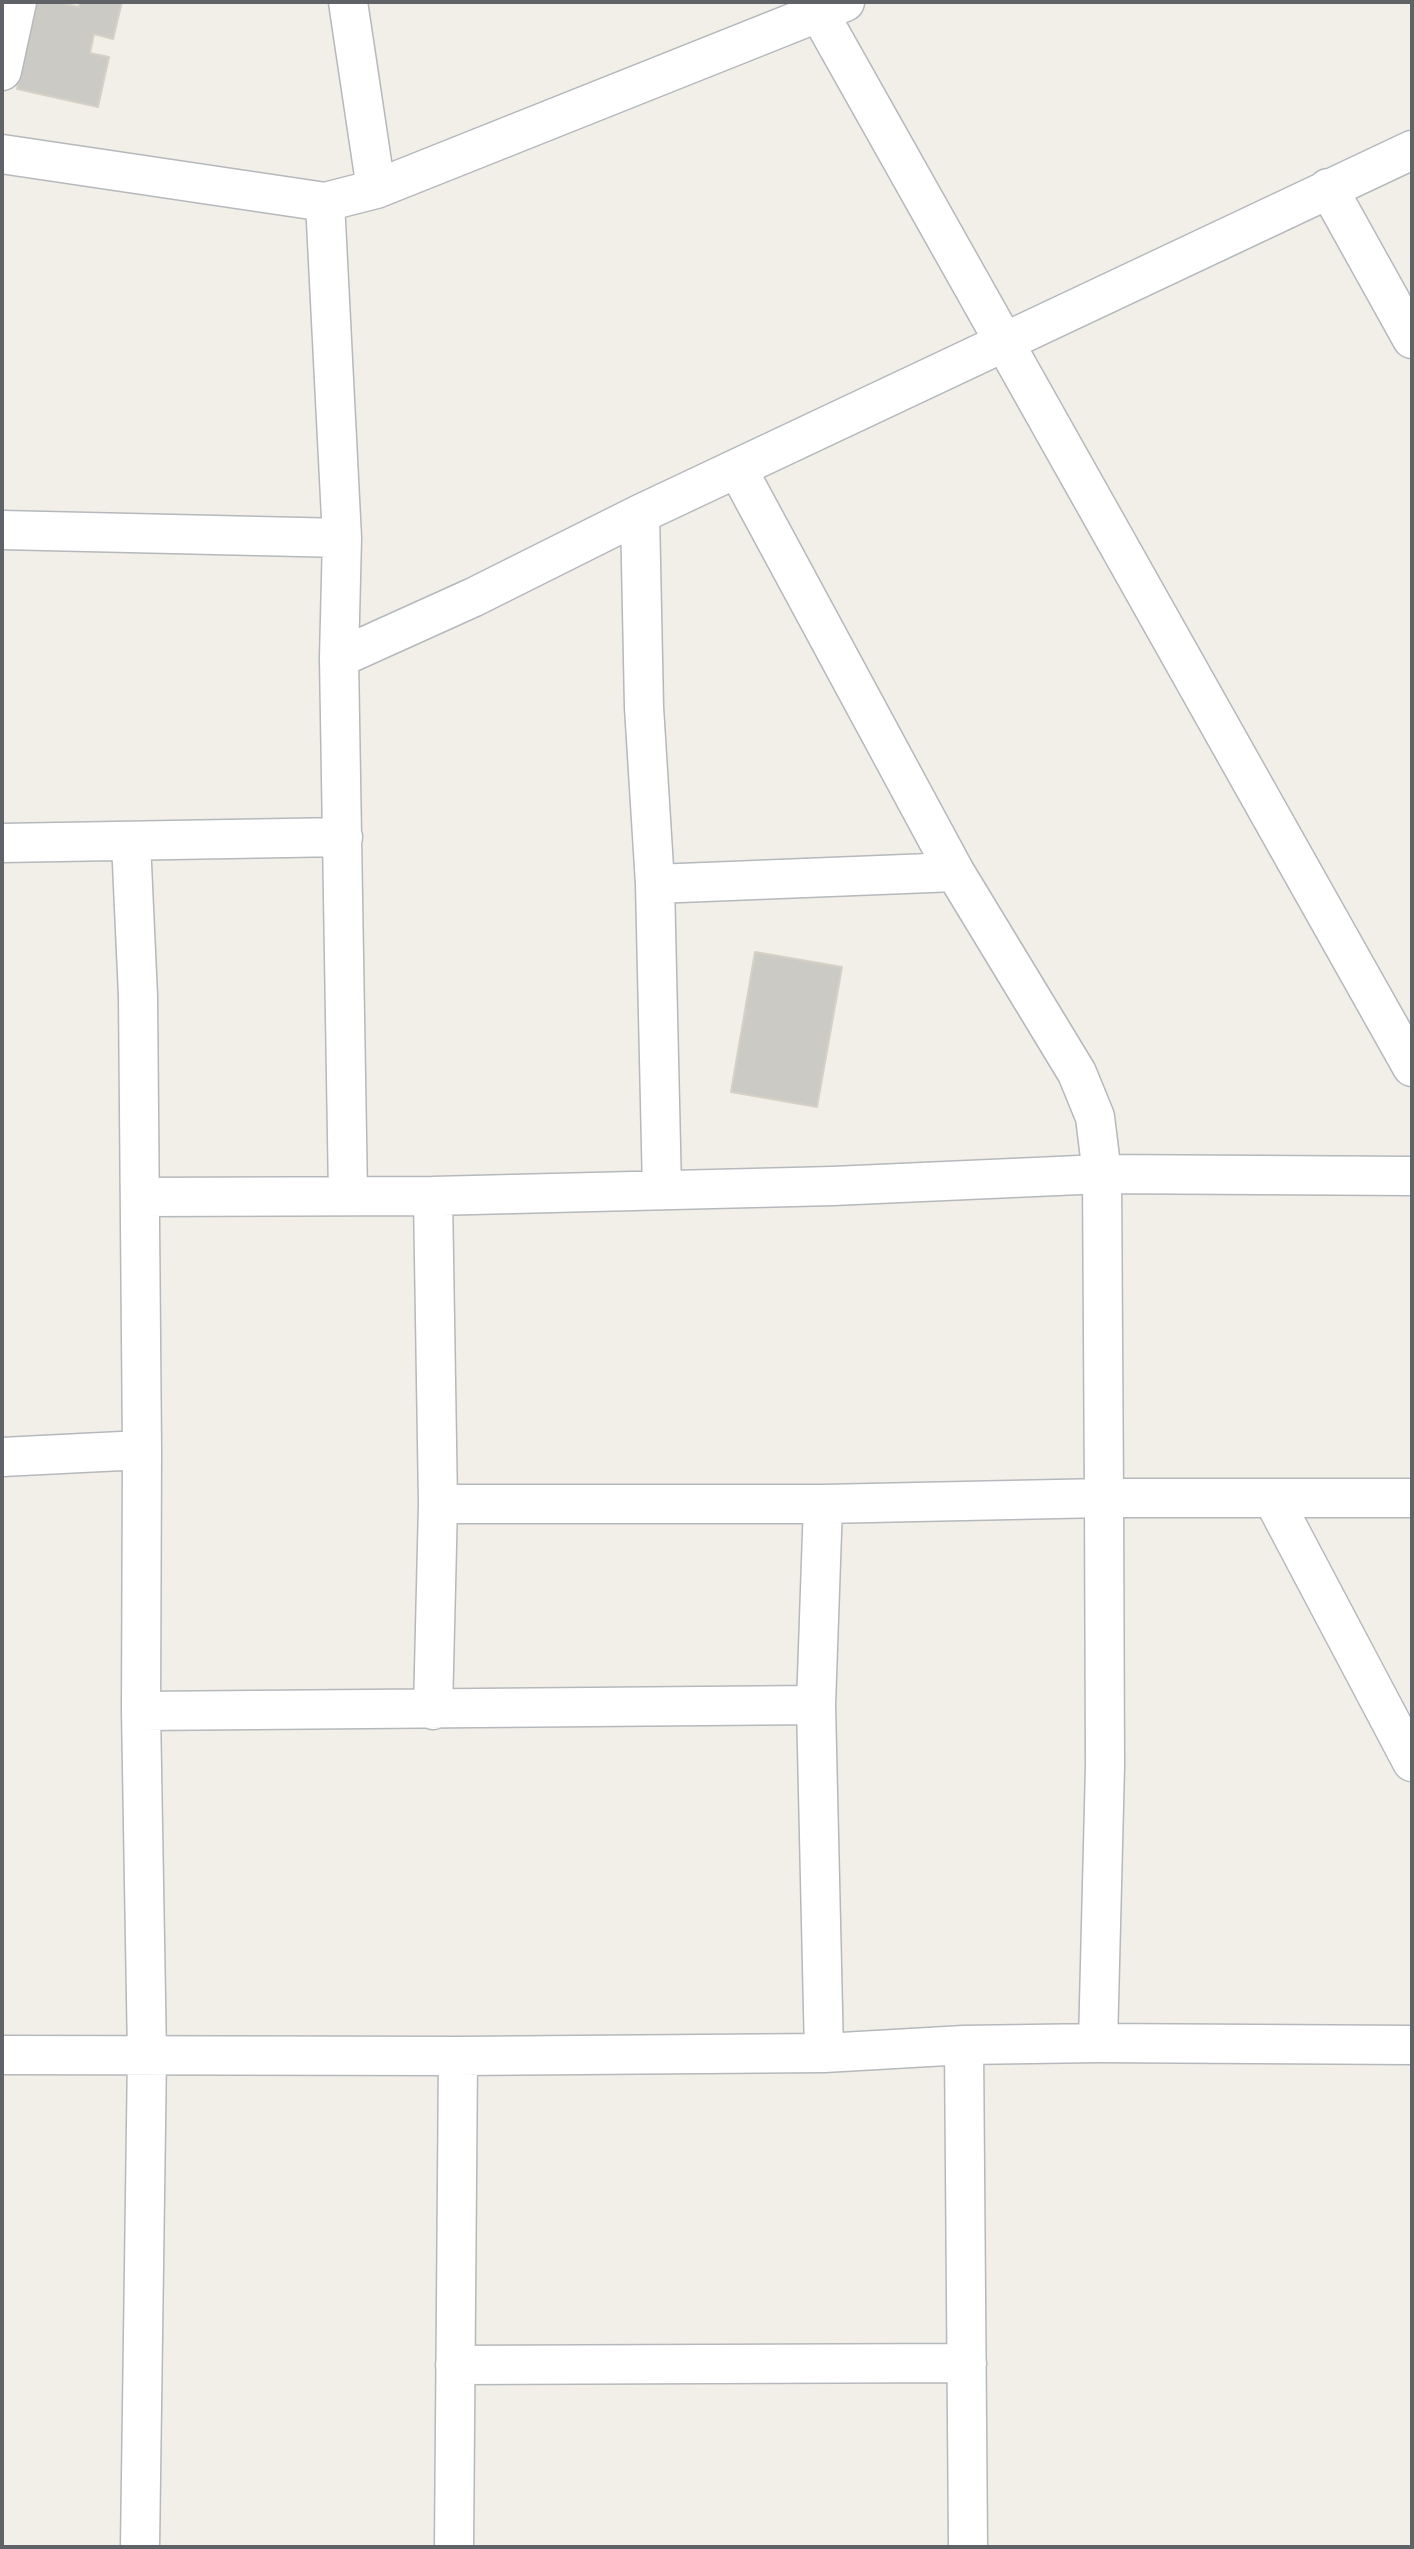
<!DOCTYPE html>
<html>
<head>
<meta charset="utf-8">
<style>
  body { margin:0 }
  #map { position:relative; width:1414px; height:2549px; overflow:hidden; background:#f1efe8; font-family:Karla,sans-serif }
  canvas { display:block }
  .frame { position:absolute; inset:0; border:4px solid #5f6368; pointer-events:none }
</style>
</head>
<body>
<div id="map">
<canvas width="1414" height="2549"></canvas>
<div class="frame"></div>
</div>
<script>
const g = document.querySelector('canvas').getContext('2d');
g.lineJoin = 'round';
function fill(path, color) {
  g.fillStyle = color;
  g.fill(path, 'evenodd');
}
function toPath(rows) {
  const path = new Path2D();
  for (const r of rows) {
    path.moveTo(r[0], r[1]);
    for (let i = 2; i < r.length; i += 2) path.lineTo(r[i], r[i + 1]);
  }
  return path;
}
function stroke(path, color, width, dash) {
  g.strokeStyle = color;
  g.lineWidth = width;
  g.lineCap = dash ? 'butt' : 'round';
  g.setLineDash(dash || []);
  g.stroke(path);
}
const building = toPath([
  [31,2,57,2,79,7,80,2,122,2,113,39,94,34,90,53,109,57,98,107,17,89,29,35,31,2],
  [755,952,842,967,817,1107,731,1092,755,952]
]);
const street = toPath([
  [348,2,376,189],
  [819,13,1412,1067],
  [2,71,17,2],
  [2,154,325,202,376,189,845,2],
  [1328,188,1412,339],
  [325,202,342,538,339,658,348,1196],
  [738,470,955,872,1077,1073,1095,1117,1102,1174,1104,1498,1105,1766,1098,2043],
  [640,514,644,707,655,884,662,1190],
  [2,530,342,538],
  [339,658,474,597,640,514,1412,150],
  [131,842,138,996,142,1450,141,1711,147,2055,140,2547],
  [2,843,343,837],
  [655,884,955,872],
  [433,1196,438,1504,433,1710],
  [140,1197,433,1196,833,1186,1102,1174,1412,1176],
  [2,1457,142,1450],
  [1273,1499,1412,1762],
  [438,1504,823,1504,1104,1498,1412,1498],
  [823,1504,816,1705,824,2053],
  [141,1711,816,1705],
  [964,2045,968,2547],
  [2,2055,458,2056,824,2053,964,2045,1098,2043,1412,2045],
  [455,2365,967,2363],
  [454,2547,458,2056]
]);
fill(building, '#cccac5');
stroke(building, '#d6d1c6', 2);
stroke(street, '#b5b8bc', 41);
stroke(street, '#fff', 38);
</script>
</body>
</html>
